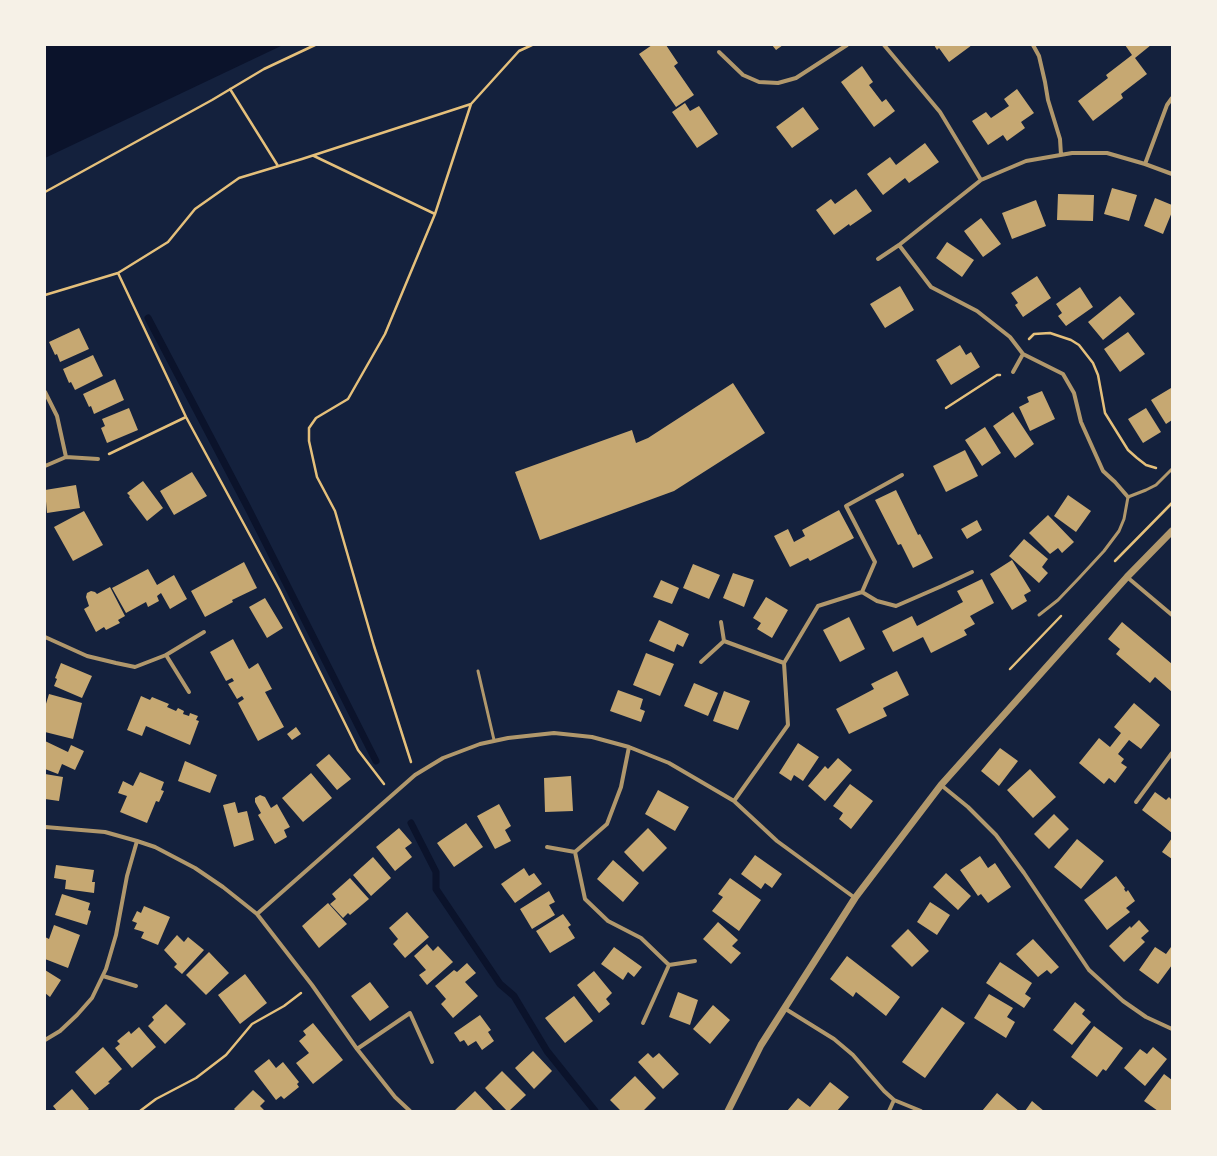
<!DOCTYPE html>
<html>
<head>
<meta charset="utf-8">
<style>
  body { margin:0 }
  #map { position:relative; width:1217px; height:1156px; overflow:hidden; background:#14213d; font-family:"Sofia Sans Condensed",sans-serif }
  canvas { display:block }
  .frame { position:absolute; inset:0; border:46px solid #f6f1e7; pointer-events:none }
</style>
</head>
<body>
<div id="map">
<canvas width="1217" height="1156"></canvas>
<div class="frame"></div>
</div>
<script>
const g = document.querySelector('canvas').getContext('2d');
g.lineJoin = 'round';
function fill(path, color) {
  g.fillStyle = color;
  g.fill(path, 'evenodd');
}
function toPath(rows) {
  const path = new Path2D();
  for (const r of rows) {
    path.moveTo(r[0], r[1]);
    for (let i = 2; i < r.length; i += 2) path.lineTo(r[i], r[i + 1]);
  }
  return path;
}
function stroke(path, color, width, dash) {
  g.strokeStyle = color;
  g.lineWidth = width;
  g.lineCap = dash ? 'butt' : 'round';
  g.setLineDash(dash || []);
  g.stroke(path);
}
const water = toPath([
  [45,45,283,45,45,158]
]);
const stream = toPath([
  [148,318,247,506,376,761],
  [411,823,436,872,436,889,500,984,514,996,547,1051,595,1111]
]);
const building = toPath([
  [652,45,666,45,678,63,674,66,694,95,676,107,639,54],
  [772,45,783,45,776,50],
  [934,45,972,45,949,62,939,48,937,50],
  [1125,45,1151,45,1135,58,1147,74,1121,94,1123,98,1093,121,1078,101,1108,78,1106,75,1132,55],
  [862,66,873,82,869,85,882,102,886,99,895,111,874,127,841,82],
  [1017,89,1034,113,1021,122,1025,128,1007,141,1003,135,988,145,972,121,986,112,991,118,1009,106,1004,99],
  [685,103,690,111,699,106,718,134,697,148,672,112],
  [803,107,819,129,792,148,776,127],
  [925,143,939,162,909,183,905,178,883,195,867,174,890,157,896,165],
  [1112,188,1137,195,1129,221,1104,214],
  [856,189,872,211,850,226,849,224,834,235,816,210,831,199,835,204],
  [1058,194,1094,195,1093,221,1057,220],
  [1155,198,1172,205,1172,212,1163,234,1144,226],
  [1036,200,1046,226,1012,239,1002,213],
  [981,218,1001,244,983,257,964,231],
  [947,242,974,260,962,277,936,258],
  [1037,276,1051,298,1023,317,1015,305,1018,303,1011,293],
  [900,286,914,310,885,328,870,304],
  [1080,287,1093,307,1066,326,1058,316,1062,313,1056,304],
  [1120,296,1135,314,1103,340,1088,322],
  [79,328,89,349,60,362,57,354,55,355,49,342],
  [1128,332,1145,354,1120,372,1104,349],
  [960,345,966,355,971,352,980,367,951,385,936,360],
  [93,355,103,376,75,390,71,382,69,383,63,369],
  [115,379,124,400,94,414,91,406,89,407,83,394],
  [733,383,765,433,674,491,540,540,515,472,632,430,636,443,648,438],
  [1171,388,1172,390,1172,420,1166,424,1151,400],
  [1042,391,1055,419,1030,431,1019,407,1029,402,1027,397],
  [129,408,138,430,107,443,101,428,105,426,102,419],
  [1146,408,1161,432,1143,443,1128,419],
  [1013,412,1034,444,1015,458,993,426],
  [985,427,1001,453,982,466,965,440],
  [965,450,978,476,946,492,933,466],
  [192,472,207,496,174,515,160,491],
  [143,481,163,508,147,521,129,497,130,496,127,493],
  [76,485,80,508,47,513,45,490],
  [896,490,918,535,920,534,933,558,913,568,901,544,898,545,875,500],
  [1068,495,1091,511,1076,532,1054,516],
  [839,510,854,538,810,561,808,558,790,567,774,536,788,529,794,542,805,536,802,530],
  [84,511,103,545,73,561,54,527],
  [1048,515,1074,542,1062,553,1058,548,1050,554,1029,533],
  [977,520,982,530,967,539,961,529],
  [1024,539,1048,559,1042,567,1048,573,1039,583,1009,556],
  [1012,560,1031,591,1024,595,1027,601,1012,610,990,574],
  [244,562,257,588,232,600,233,602,205,617,191,591],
  [693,564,720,575,709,599,683,588],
  [148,569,157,585,174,575,187,599,170,609,161,593,157,596,159,601,148,607,146,602,126,613,112,588],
  [733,573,754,580,744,607,723,598],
  [982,579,994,603,970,616,975,624,964,630,967,635,931,653,923,637,893,652,882,631,912,616,917,626,963,602,957,591],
  [661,580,679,588,672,604,653,597],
  [110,587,125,616,118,620,120,623,106,630,104,627,96,632,84,609,89,606,86,597,87,593,91,591,95,592,97,594],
  [766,597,788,610,772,638,757,629,761,623,753,618],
  [265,598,283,628,267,638,249,607],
  [849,617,865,649,840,662,823,630],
  [659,620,689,634,683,647,677,644,674,652,649,641],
  [1122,622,1172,664,1172,692,1155,677,1150,683,1116,654,1120,649,1108,639],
  [233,639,249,669,258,663,272,689,265,692,284,727,258,741,238,703,244,699,242,696,237,699,228,684,234,681,232,678,226,681,210,652],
  [646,653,674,664,660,696,633,685],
  [61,663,92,676,82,698,54,686,57,679,55,678],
  [897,671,909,695,883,708,887,716,849,734,836,709,874,689,871,684],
  [694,683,718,693,708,716,684,706],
  [618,690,643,699,640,709,645,711,641,722,610,711],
  [724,691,750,701,738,730,713,721],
  [49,694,82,703,73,739,45,732,45,707],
  [141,696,150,700,152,697,169,704,167,707,176,711,178,708,184,711,183,714,189,716,190,713,198,716,196,720,199,721,190,745,146,726,142,736,127,730],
  [1134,703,1160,725,1141,749,1129,740,1118,754,1124,759,1121,763,1127,767,1115,783,1109,778,1104,784,1079,763,1099,738,1110,747,1121,733,1114,727],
  [296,727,301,734,292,740,287,734],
  [45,741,68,752,71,745,84,751,75,770,62,764,58,774,45,769],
  [798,743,819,757,803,781,794,775,791,781,779,773],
  [1000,748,1018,761,999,786,981,771],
  [329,754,351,779,337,790,316,765],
  [838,758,852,770,825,801,808,786,825,766,828,769],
  [185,761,217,775,210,793,178,781],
  [1030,769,1056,797,1033,818,1007,790],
  [140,772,164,782,161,790,164,791,159,802,156,801,147,823,120,812,127,796,118,793,123,781,133,786],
  [311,773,332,798,303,822,282,798],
  [45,774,63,777,59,801,45,799],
  [571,776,573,811,545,812,544,778],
  [850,784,873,801,851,829,839,819,843,813,833,806],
  [658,790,689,807,675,831,645,814],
  [1155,792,1166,800,1169,797,1172,800,1172,833,1142,810],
  [260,795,265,797,271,808,277,804,290,827,284,830,287,837,275,844,258,815,261,813,255,802,255,798],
  [235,802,238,813,247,811,254,840,234,847,223,805],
  [499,804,511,826,505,830,511,841,495,849,477,816],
  [1054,814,1069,829,1049,849,1034,834],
  [466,823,483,847,454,867,437,843],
  [399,828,412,843,405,848,412,857,395,871,376,847],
  [648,828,667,848,643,872,624,852],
  [1172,838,1172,859,1162,852],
  [1077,839,1104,861,1081,889,1054,867],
  [755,855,782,874,772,888,765,883,761,889,741,874],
  [980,856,988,868,995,863,1011,887,988,903,981,894,978,896,960,870],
  [373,857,391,878,371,896,353,875],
  [613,860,639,883,623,902,597,879],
  [56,865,94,870,92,882,95,882,94,893,65,889,66,880,54,878],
  [524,868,529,876,534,873,542,884,515,903,501,884],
  [946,873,971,896,958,910,933,887],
  [1116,876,1125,888,1124,889,1126,892,1128,890,1135,901,1126,908,1130,912,1107,930,1084,900],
  [350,878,369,899,350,915,348,913,343,918,330,904,336,899,332,894],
  [730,878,761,900,739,931,712,911,723,897,718,894],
  [549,891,555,902,549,905,555,915,532,929,520,909],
  [62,894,90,903,88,910,91,911,87,925,55,915],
  [930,902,950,915,937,935,917,922],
  [328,903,347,924,319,948,302,926],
  [144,906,170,917,158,945,141,938,144,932,134,929,137,923,132,921,137,911,141,913],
  [407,912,429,937,405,958,393,944,398,939,389,928],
  [563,914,571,925,568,927,575,938,550,953,536,931],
  [1139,920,1149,931,1141,938,1145,942,1124,962,1109,946,1130,926,1131,928],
  [718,922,738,940,732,946,741,953,731,964,703,939],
  [54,925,80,935,68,968,45,959,45,937,49,939],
  [908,929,929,951,912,967,891,946],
  [177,935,184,942,188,937,204,950,182,974,174,967,177,964,164,950],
  [1033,939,1059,967,1051,974,1047,970,1038,977,1016,954],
  [427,944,433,951,438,946,453,962,427,985,419,975,426,970,414,956],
  [614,947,642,967,634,977,628,972,623,980,601,964],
  [1155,947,1166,954,1171,947,1172,947,1172,965,1158,984,1139,970],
  [209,952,229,973,206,995,186,975],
  [847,956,900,997,886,1016,856,992,853,997,830,979],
  [1000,962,1032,983,1025,994,1031,998,1024,1008,986,983],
  [467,963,476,973,465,982,478,996,453,1018,441,1004,446,999,435,986,454,970,457,972],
  [45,970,61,980,50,997,45,993],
  [594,971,612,993,606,999,610,1004,599,1013,577,985],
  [245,974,267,1003,240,1024,218,995],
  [370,982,389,1007,370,1021,351,996],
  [678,992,698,1000,690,1025,669,1017],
  [989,994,1013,1008,1007,1017,1015,1022,1006,1038,974,1018],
  [574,996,593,1021,565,1043,545,1018],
  [1075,1002,1085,1010,1082,1014,1091,1022,1072,1045,1053,1030],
  [166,1004,186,1024,165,1044,148,1026,154,1020,152,1017],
  [713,1005,730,1020,710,1044,693,1029],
  [942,1007,965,1023,925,1078,902,1062],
  [480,1015,491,1030,488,1032,494,1041,482,1050,476,1041,468,1046,464,1040,460,1042,454,1033],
  [313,1023,343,1060,313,1084,296,1063,309,1053,299,1041,306,1035,303,1031],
  [1094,1026,1123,1048,1106,1071,1103,1069,1097,1077,1071,1057],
  [139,1027,156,1047,132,1068,115,1048,120,1044,117,1041,129,1031,131,1034],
  [103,1047,122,1069,108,1082,110,1083,95,1095,75,1072],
  [1153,1047,1167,1059,1145,1086,1124,1068,1140,1049,1147,1054],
  [533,1051,552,1071,534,1089,515,1068],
  [648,1053,653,1058,659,1053,679,1074,663,1089,638,1062],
  [269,1059,276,1068,283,1062,299,1082,297,1084,299,1087,284,1099,281,1096,276,1100,254,1071],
  [502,1071,526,1095,509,1111,507,1111,485,1088],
  [1164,1074,1172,1080,1172,1111,1158,1111,1144,1101],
  [635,1076,656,1098,643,1111,621,1111,610,1100],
  [830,1082,849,1097,837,1111,787,1111,798,1098,810,1107],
  [72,1089,89,1109,87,1111,57,1111,53,1106],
  [253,1090,265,1101,260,1106,265,1111,236,1111,234,1109],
  [475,1091,494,1111,454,1111],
  [997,1093,1019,1111,982,1111],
  [1032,1101,1044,1111,1025,1111]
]);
const path = toPath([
  [230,89,278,166],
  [314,156,435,214],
  [45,192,212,100,264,69,315,45],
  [118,273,186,417,279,589,358,750,384,784],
  [45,295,118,273,168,242,195,209,239,178,302,159,471,104,519,51,532,45],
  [1029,339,1034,334,1050,333,1071,340,1079,345,1093,363,1098,375,1105,413,1128,450,1137,458,1146,465,1156,468],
  [946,408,997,375,1000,375],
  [109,454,186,417],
  [1115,561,1172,503],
  [1010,669,1061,616],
  [411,762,374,646,335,511,317,477,309,441,309,428,316,418,348,399,385,334,435,214,471,104],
  [140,1111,156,1099,196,1078,226,1055,252,1024,284,1006,301,993]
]);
const service = toPath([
  [1039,615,1058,600,1080,577,1104,551,1119,531,1124,519,1128,497,1146,490,1156,485,1172,469],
  [478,671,494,740]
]);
const minor = toPath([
  [884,45,940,112,981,180],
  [1033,45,1039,56,1045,82,1048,100,1060,139,1061,155],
  [719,52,743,75,759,82,778,83,796,78,847,45],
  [1145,164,1167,105,1172,98],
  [899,245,931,287,977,311,1010,337,1023,354,1063,374,1074,393,1081,422,1103,471,1115,482,1128,497],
  [878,259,899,245,981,180,1026,161,1072,153,1107,153,1145,164,1172,174],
  [1013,372,1023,354],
  [45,392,57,416,66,457,45,466],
  [66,457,98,459],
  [1127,577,1172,615],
  [862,592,875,562,846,506,902,475],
  [721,622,724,641,784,663],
  [45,637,87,656,116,663,135,667,166,655,204,632],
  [166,655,189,692],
  [701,662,724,641],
  [629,747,621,787,607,824,575,852,585,899,608,921,641,938,669,965,643,1023],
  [941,785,968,807,996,835,1024,873,1089,970,1123,1001,1146,1017,1172,1029],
  [734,801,788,725,784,663,818,606,862,592,877,601,896,606,942,586,972,572],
  [1136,802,1172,753],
  [45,827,105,832,137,841,155,847,195,868,223,887,257,914,312,985,357,1049,395,1097,410,1111],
  [547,847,575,852],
  [257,914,415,775,443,758,480,744,508,738,554,733,592,737,629,747,669,763,734,801,777,841,855,898],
  [669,965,695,961],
  [103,976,136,986],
  [784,1008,834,1039,853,1055,884,1091,894,1100,921,1111],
  [45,1040,60,1031,77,1015,92,998,106,969,116,935,127,876,137,841],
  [357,1049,410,1013,432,1062],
  [889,1111,894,1100]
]);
const tertiary = toPath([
  [728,1111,761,1045,855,898,941,785,1127,577,1172,531]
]);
fill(water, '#0b132b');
stroke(stream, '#0b132b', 7);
fill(building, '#c6a872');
stroke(path, '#e5c07b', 2.5);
stroke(service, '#b1986c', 3);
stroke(minor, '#b1986c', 4);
stroke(tertiary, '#b1986c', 7);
</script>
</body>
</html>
